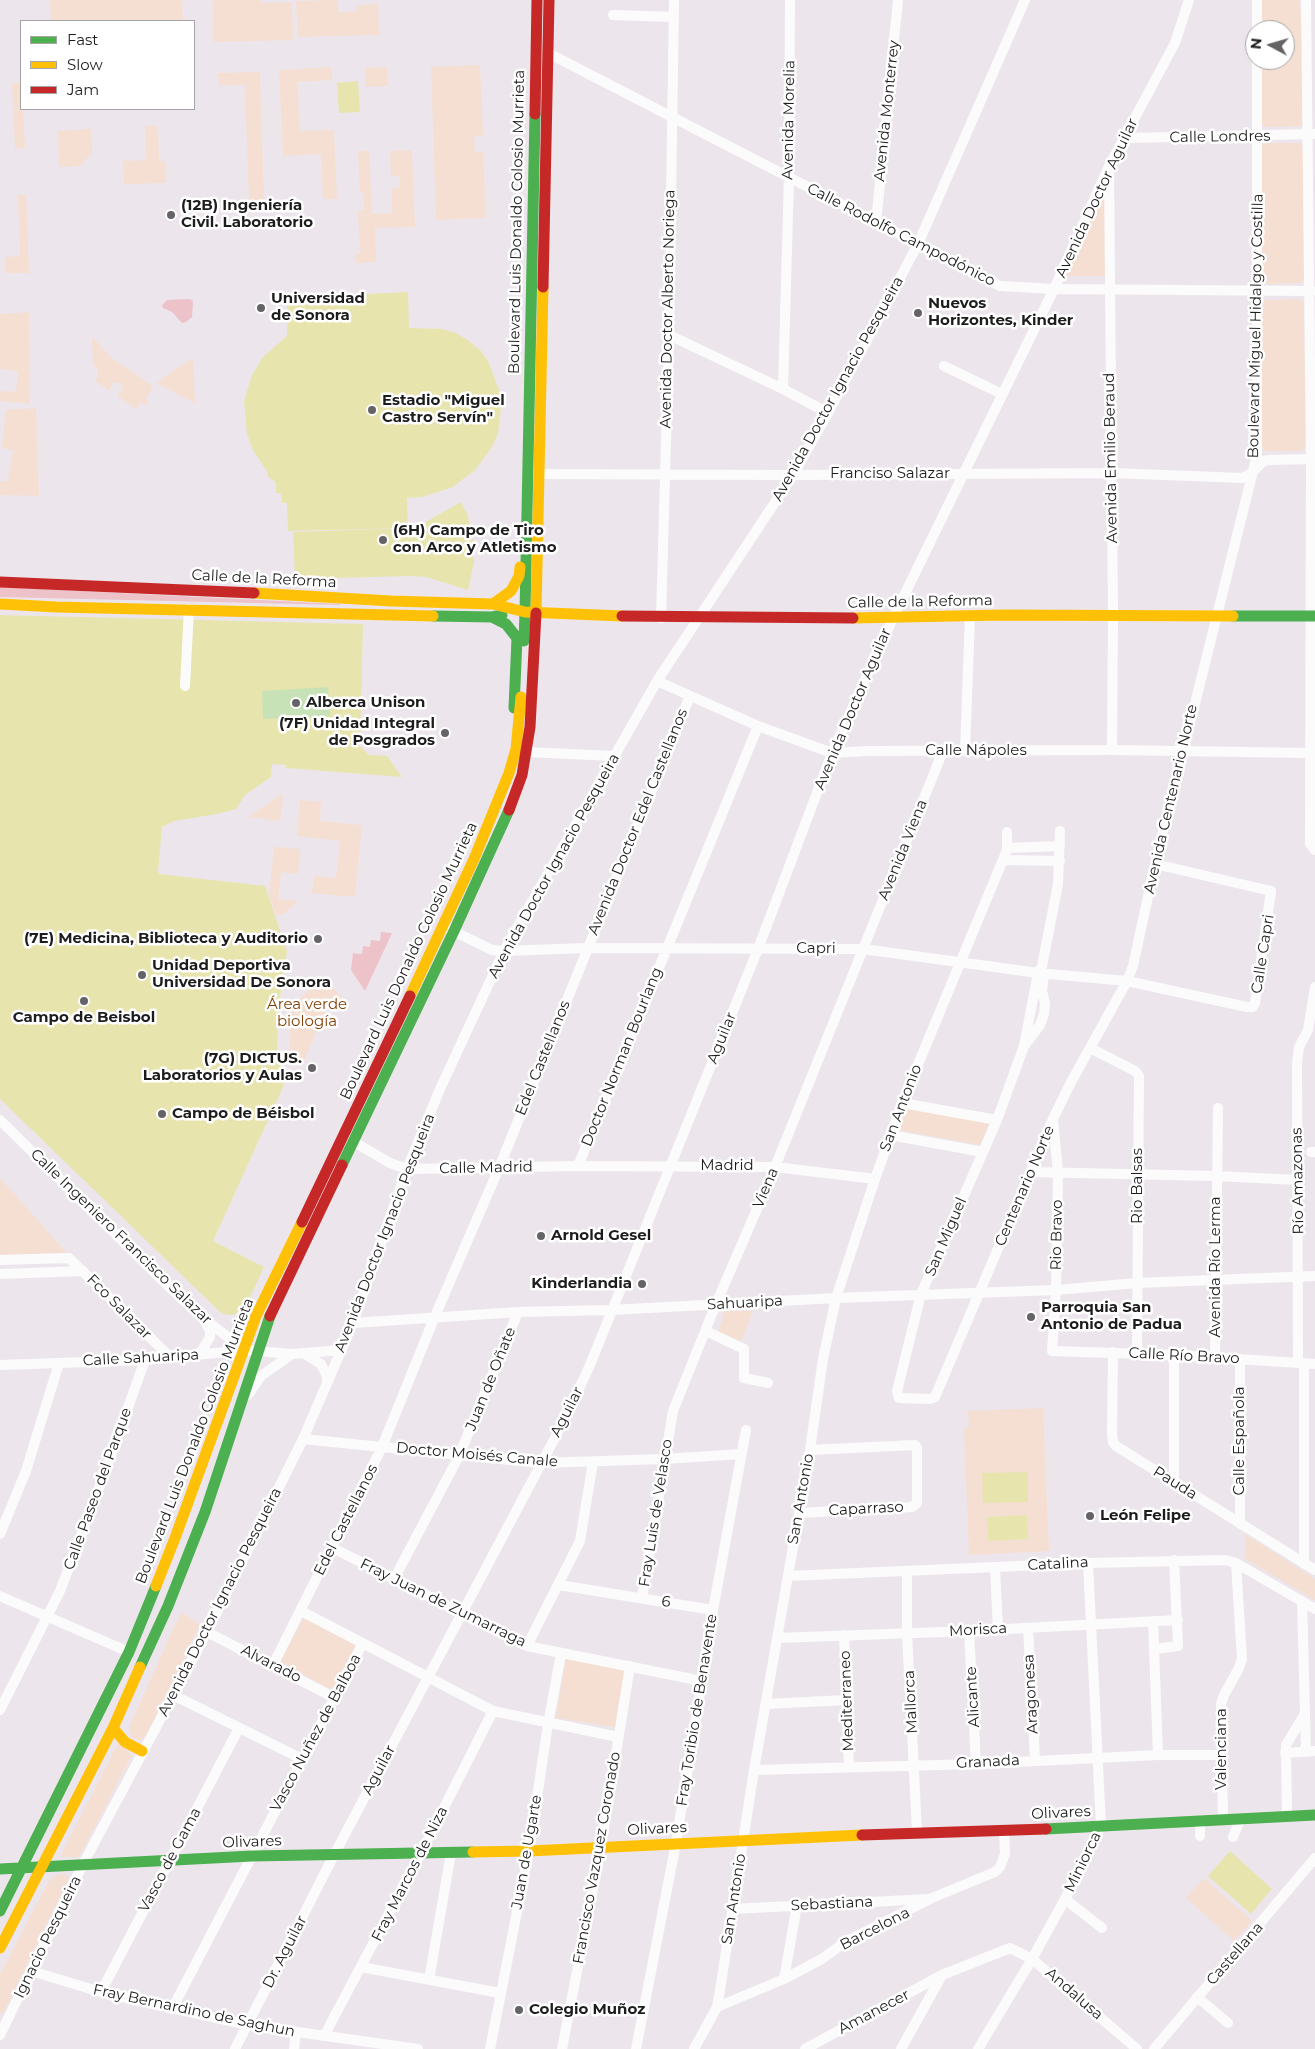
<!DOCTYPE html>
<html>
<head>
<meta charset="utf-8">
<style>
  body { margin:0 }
  #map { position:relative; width:1315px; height:2049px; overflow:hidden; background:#ece6ec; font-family:Montserrat,sans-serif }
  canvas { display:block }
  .legend { position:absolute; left:20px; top:20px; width:175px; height:90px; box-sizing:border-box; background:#fff; border:1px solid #a5a5a5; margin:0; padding:6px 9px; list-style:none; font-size:15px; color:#1d1d1d }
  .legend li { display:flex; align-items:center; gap:10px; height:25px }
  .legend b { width:25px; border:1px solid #a5a5a5 }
  .north { position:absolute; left:1245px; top:20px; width:50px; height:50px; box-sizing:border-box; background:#fff; border:1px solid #a5a5a5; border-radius:50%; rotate:276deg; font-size:14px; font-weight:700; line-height:20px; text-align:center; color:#1d1d1d }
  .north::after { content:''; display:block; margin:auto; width:18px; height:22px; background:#656365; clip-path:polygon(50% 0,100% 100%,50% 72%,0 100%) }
</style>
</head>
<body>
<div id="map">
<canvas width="1315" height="2049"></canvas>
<ul class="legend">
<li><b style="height:6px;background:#4caf50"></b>Fast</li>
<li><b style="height:6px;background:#ffc107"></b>Slow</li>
<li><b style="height:6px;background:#c62828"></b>Jam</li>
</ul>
<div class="north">N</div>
</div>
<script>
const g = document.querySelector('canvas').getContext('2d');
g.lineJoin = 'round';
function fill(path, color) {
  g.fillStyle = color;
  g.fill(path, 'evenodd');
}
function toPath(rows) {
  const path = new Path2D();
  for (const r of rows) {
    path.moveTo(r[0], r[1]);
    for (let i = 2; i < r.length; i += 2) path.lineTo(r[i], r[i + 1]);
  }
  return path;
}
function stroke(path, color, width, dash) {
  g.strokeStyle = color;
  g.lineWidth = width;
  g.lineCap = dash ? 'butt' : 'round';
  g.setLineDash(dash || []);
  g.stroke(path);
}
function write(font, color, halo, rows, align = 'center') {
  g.font = font + ' Montserrat,sans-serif';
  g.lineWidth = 5;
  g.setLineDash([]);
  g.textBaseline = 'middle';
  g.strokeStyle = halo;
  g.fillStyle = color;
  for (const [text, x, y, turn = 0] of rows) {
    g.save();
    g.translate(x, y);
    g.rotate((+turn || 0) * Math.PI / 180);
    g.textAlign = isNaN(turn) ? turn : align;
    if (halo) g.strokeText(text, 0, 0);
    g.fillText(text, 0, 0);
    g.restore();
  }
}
const grass = toPath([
  [190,299,193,301,192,317,186,322,182,323,172,312,163,308,162,305,167,300],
  [0,587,340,604,340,605,0,597],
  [381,932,392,933,365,991,351,970,353,953,362,954,363,946,370,947,371,940,380,941]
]);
const park = toPath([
  [50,0,182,0,183,21,51,21],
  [213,0,261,0,262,3,292,2,293,40,214,42],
  [338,0,338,12,357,11,357,5,378,4,379,35,298,37,296,1],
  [1261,0,1299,0,1303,36,1304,124,1301,126,1265,127,1262,125,1262,60,1285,60,1285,30,1261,30],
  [480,65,483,136,474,137,475,152,483,152,486,218,436,220,431,67],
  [331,67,332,80,297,82,300,131,334,130,337,199,323,199,321,154,283,156,279,70],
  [387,67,388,86,366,87,365,68],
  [260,72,264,201,249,202,245,85,219,85,218,73],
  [21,82,21,109,23,109,25,148,15,148,12,83],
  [145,126,158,126,159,161,165,161,166,183,124,184,123,161,146,160],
  [91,129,92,153,80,166,59,167,58,131],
  [1264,143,1300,143,1303,145,1304,279,1301,283,1265,284,1262,282,1261,146],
  [412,150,415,227,375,228,376,262,356,263,355,254,360,254,358,211,364,210,363,192,360,192,358,151,369,151,372,214,392,213,392,188,400,187,400,176,391,176,390,151],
  [1106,180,1108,276,1060,276],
  [26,194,29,273,6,273,5,257,20,256,18,195],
  [1300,299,1304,302,1306,446,1302,451,1265,451,1262,447,1262,304,1265,300],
  [29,312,30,404,0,401,0,391,16,392,18,371,0,369,0,314],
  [92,336,109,356,153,386,146,399,149,401,147,405,140,403,136,409,122,399,118,396,122,389,122,384,118,382,113,383,109,391,94,380,98,376,97,367,93,366],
  [193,358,195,403,156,383],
  [36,408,39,496,0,495,0,481,8,482,13,450,2,448,6,410],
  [283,793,280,821,249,817],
  [300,800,321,802,320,821,362,825,355,897,312,893,314,876,336,878,340,841,297,836],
  [274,847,300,849,298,874,281,872,278,899,299,901,282,915,276,915,269,896],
  [327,981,341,997,338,1005,330,1002,304,1060,289,1052,292,1005,311,989,323,985],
  [908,1109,989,1123,980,1145,899,1130],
  [0,1178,67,1253,0,1255],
  [725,1311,753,1311,741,1341,718,1332],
  [1043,1408,1049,1551,969,1555,964,1427,969,1427,968,1411],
  [1246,1535,1315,1579,1315,1600,1245,1559],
  [181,1612,200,1625,145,1738,139,1740,133,1738,129,1727],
  [304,1617,356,1644,332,1690,280,1662],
  [566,1658,625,1667,615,1727,556,1718],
  [118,1743,132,1755,79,1857,60,1857],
  [66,1874,69,1878,4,2012,0,2013,0,1974,49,1881,57,1875],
  [1204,1878,1252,1921,1234,1941,1186,1898]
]);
const pitch = toPath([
  [358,81,360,112,339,113,337,83],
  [408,292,409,328,442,329,456,333,469,341,481,351,489,363,500,393,501,408,498,434,492,447,476,469,453,487,422,497,407,498,408,528,417,527,461,502,468,516,474,547,474,562,468,590,426,577,410,576,295,579,293,532,406,528,288,531,287,503,282,503,281,493,276,493,276,482,267,476,268,473,253,450,247,434,244,401,252,375,263,357,287,336,287,298],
  [0,615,363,624,360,746,369,755,387,756,402,777,286,768,286,765,272,764,271,777,245,795,236,809,217,814,174,821,162,827,158,871,159,874,265,886,287,951,280,998,277,1045,284,1085,213,1241,264,1267,247,1304,239,1312,233,1315,223,1314,218,1310,0,1099],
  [1028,1472,1028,1502,983,1503,982,1473],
  [1027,1515,1028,1539,988,1541,987,1517],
  [1230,1851,1272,1889,1251,1914,1208,1876]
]);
const water = toPath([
  [328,687,330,716,263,719,262,691]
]);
const street = toPath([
  [1257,0,1257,30],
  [1306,0,1311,459,1310,844,1315,850],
  [613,15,674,17],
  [548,53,1000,286,1054,289,1313,291],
  [1124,138,1314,134],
  [1109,170,1113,615,1112,750],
  [876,223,898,0],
  [669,335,783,389,828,413],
  [944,366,1002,394],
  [783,389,789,178,790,0],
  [533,474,793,475,1112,473,1242,478,1252,473,1263,461,1269,460,1315,459],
  [661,618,669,335,674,0],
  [657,681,758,726,832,753,867,751,1112,750,1309,753],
  [185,686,189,609],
  [965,751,970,616],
  [526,752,614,756],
  [1060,831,1058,884,1042,966,1038,973,1024,1046,997,1120,921,1294,897,1391,899,1398,930,1399,935,1397,1053,1119,1070,1084,1127,981,1133,966,1155,864,1257,455,1257,60],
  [1007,848,1060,846],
  [1003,860,1060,861],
  [449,929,492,950,504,951,587,948,863,949,1038,973,1127,981,1247,1007,1253,1007,1255,1003,1271,891,1155,864],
  [1025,1045,1040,1025,1044,1014,1045,1003,1042,991,1044,974],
  [1090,1048,1135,1071,1139,1076,1137,1353],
  [902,1103,997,1120],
  [0,1120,167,1285,204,1319,245,1350],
  [1053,1120,1058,1172,1056,1290,1052,1351,1174,1355,1315,1364],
  [890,1135,983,1152],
  [349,1139,390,1163,407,1169,578,1166,775,1167,875,1179],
  [1311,1152,1315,1152],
  [578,1166,758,726],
  [1031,1172,1216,1176,1298,1180],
  [0,1260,69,1258,171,1358],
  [0,1274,83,1271],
  [353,1323,518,1312,611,1310,836,1298,1056,1290,1137,1283,1315,1276],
  [706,1331,744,1349,744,1378,768,1383],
  [1113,1352,1112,1435,1113,1442,1116,1446,1315,1570],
  [305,1354,321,1364,327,1376,327,1382],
  [195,1356,202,1350,210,1337,210,1331,205,1321],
  [1215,1358,1218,1108],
  [1240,1359,1240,1524],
  [1298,1362,1297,1063,1299,1047,1308,1030,1315,987],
  [0,1365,145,1360,245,1350,292,1354,342,1350],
  [248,1395,261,1376,292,1354],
  [303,1439,540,1463,664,1459,741,1454],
  [1174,1483,1174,1355],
  [799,1513,912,1507,917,1503,917,1448,915,1445,810,1450],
  [0,1534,26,1471,59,1363],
  [333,1548,527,1646,702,1681],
  [1304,1564,1304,1363],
  [995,1568,998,1629],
  [907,1571,907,1633,917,1832],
  [788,1576,1088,1563,1225,1560,1236,1563,1315,1609],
  [394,1579,459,1456,518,1312],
  [559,1585,713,1610],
  [0,1596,129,1652],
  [642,1598,673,1411,716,1304,775,1167,943,751],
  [1302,1601,1306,1751],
  [301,1611,493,1711,618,1737],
  [1153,1621,1158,1755],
  [1028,1628,1035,1760],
  [969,1631,976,1764],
  [207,1632,335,1698],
  [844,1635,849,1767],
  [778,1638,969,1631,1178,1620],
  [527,1646,580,1541,593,1462],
  [1155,1649,1178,1646,1174,1560],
  [273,1665,382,1447,435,1316,499,1168,690,696],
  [173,1695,302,1759],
  [766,1704,846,1700],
  [0,1710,60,1591,101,1483,145,1360],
  [1285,1753,1315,1751],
  [754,1770,976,1764,1158,1755,1222,1755],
  [1287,1816,1286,1745,1304,1715],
  [1223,1820,1221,1704,1224,1695,1239,1668,1242,1659,1236,1563],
  [1200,1836,1200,1822],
  [1233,1837,1240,1820],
  [1065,1899,1102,1928],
  [732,1909,929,1899],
  [361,1967,500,1993],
  [31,1971,101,1992,248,2025,418,2049],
  [784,1979,797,1905],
  [429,1980,451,1853],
  [101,1992,239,1728],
  [1197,1997,1228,2023],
  [717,2007,784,1979,822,1959,845,1942,932,1898,995,1872,1000,1867,1005,1854,1004,1831],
  [172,2009,363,1643],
  [0,2035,82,1866,207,1632,303,1439,353,1323,407,1169,440,1089,504,951,657,681,793,475,828,413,918,244,1025,0],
  [324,2036,421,1853,493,1711],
  [235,2049,334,1855,567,1415,590,1365,758,949,832,753,893,618,1054,289,1109,166,1175,43,1189,0],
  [294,2049,296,2033],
  [490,2049,529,1851,548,1724,561,1654],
  [562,2049,601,1847,630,1666],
  [636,2049,676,1843,713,1610,746,1430],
  [694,2049,717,2007,720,1990,754,1770,810,1450,823,1359,836,1298,875,1179,902,1103,1007,850,1007,832],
  [805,2049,942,1975,1010,1948,1032,1959,1137,2049],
  [901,2049,942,1975],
  [978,2049,1032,1959,1065,1899,1101,1826,1088,1563],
  [1154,2049,1315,1858]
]);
const fast = toPath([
  [525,612,535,114],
  [433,616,492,617,502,615],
  [1233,616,1315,616],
  [492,617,506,624,517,638,514,708],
  [524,641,525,612],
  [342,1165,454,931,509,810],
  [140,1667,168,1606,205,1512,270,1316],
  [1046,1829,1315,1815],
  [0,1869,252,1856,473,1852],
  [0,1911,129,1652,156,1586]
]);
const slow = toPath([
  [254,593,391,601,493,604,525,612,622,616],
  [0,604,56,607,433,616],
  [493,604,511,591,519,576,520,567],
  [536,613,543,287],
  [853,618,1004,615,1233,616],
  [410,996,474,859,509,773,516,749,521,697],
  [156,1586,175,1538,256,1316,302,1222],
  [113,1728,125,1742,142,1751],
  [473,1852,529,1851,862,1835],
  [0,1948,113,1728,140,1667]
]);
const jam = toPath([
  [535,114,537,0],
  [543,287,549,0],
  [0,582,254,593],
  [622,616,853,618],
  [509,810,522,775,530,727,536,613],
  [302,1222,410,996],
  [270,1316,342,1165],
  [862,1835,1046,1829]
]);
const markers = [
  [171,215,5,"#656365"],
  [261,308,5,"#656365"],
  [918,313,5,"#656365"],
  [372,410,5,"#656365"],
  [383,540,5,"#656365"],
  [296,703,5,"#656365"],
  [445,733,5,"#656365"],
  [318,939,5,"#656365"],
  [142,975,5,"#656365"],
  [84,1001,5,"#656365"],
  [312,1068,5,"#656365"],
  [162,1114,5,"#656365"],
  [541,1236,5,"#656365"],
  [642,1284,5,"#656365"],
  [1031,1317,5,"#656365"],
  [1090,1516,5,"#656365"],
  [519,2010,5,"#656365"]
];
const streetNames = [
  ["Avenida Monterrey",887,111,-84],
  ["Avenida Morelia",789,120,-89],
  ["Calle Londres",1220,137,-1],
  ["Avenida Doctor Aguilar",1097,198,-65],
  ["Boulevard Luis Donaldo Colosio Murrieta",517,222,-89],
  ["Calle Rodolfo Campodónico",901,235,27],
  ["Avenida Doctor Alberto Noriega",668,309,-89],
  ["Boulevard Miguel Hidalgo y Costilla",1256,326,-89],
  ["Avenida Doctor Ignacio Pesqueira",838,389,-61],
  ["Avenida Emilio Beraud",1111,458,-91],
  ["Franciso Salazar",890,474],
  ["Calle de la Reforma",264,579,3],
  ["Calle de la Reforma",920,602,-1],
  ["Avenida Doctor Aguilar",853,709,-67],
  ["Calle Nápoles",976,751],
  ["Avenida Centenario Norte",1171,799,-77],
  ["Avenida Doctor Edel Castellanos",638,822,-68],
  ["Avenida Viena",903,850,-68],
  ["Avenida Doctor Ignacio Pesqueira",554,866,-61],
  ["Capri",816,949],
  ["Calle Capri",1263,954,-81],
  ["Boulevard Luis Donaldo Colosio Murrieta",409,961,-65],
  ["Aguilar",722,1038,-68],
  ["Doctor Norman Bourlang",622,1057,-68],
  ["Edel Castellanos",543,1058,-68],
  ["San Antonio",901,1108,-69],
  ["Madrid",727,1166],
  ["Calle Madrid",486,1168,-1],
  ["Río Amazonas",1298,1181,-91],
  ["Centenario Norte",1025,1186,-67],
  ["Rio Balsas",1138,1186,-90],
  ["Viena",766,1188,-67],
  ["Avenida Doctor Ignacio Pesqueira",385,1233,-69],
  ["Rio Bravo",1057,1235,-89],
  ["Calle Ingeniero Francisco Salazar",121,1237,44],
  ["San Miguel",946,1237,-67],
  ["Avenida Río Lerma",1216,1267,-90],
  ["Sahuaripa",745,1303,-3],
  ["Fco Salazar",119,1307,45],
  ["Calle Río Bravo",1184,1356,3],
  ["Calle Sahuaripa",141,1358,-3],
  ["Juan de Oñate",491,1379,-68],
  ["Aguilar",567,1412,-63],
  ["Boulevard Luis Donaldo Colosio Murrieta",195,1441,-69],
  ["Calle Española",1240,1441,-90],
  ["Doctor Moisés Canale",477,1455,5],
  ["Pauda",1175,1483,32],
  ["Calle Paseo del Parque",98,1489,-70],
  ["San Antonio",801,1499,-80],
  ["Caparraso",866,1509,-3],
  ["Fray Luis de Velasco",656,1513,-81],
  ["Edel Castellanos",346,1520,-63],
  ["Catalina",1058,1564,-3],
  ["Avenida Doctor Ignacio Pesqueira",220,1602,-63],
  ["6",666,1602,10],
  ["Fray Juan de Zumarraga",443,1603,26],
  ["Morisca",978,1630,-3],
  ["Alvarado",271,1664,27],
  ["Aragonesa",1031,1694,-93],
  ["Alicante",973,1697,-93],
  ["Mediterraneo",847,1701,-92],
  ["Mallorca",911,1702,-93],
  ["Fray Toribio de Benavente",697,1710,-81],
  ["Vasco Nuñez de Balboa",316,1733,-62],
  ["Valenciana",1222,1749,-90],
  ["Granada",988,1762,-3],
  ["Aguilar",379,1770,-62],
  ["Olivares",1061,1813,-3],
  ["Olivares",657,1829,-3],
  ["Olivares",252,1842,-2],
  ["Juan de Ugarte",527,1852,-80],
  ["Francisco Vazquez Coronado",597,1858,-80],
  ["Vasco de Gama",170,1860,-62],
  ["Miniorca",1083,1862,-64],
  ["Fray Marcos de Niza",410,1874,-63],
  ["San Antonio",734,1899,-81],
  ["Sebastiana",832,1904,-3],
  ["Barcelona",875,1929,-27],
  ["Ignacio Pesqueira",48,1937,-64],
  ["Dr. Aguilar",285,1952,-63],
  ["Castellana",1235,1954,-49],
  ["Andalusa",1074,1994,41],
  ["Fray Bernardino de Saghun",194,2011,12],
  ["Amanecer",874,2012,-28]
];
const poiNames = [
  ["(12B) Ingeniería",181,206],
  ["Civil. Laboratorio",181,223],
  ["Universidad",271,299],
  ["de Sonora",271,316],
  ["Nuevos",928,304],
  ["Horizontes, Kinder",928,321],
  ["Estadio \"Miguel",382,401],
  ["Castro Servín\"",382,418],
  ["(6H) Campo de Tiro",393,531],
  ["con Arco y Atletismo",393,548],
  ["Alberca Unison",306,703],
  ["(7F) Unidad Integral",435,724,"right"],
  ["de Posgrados",435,741,"right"],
  ["(7E) Medicina, Biblioteca y Auditorio",308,939,"right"],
  ["Unidad Deportiva",152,966],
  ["Universidad De Sonora",152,983],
  ["Campo de Beisbol",84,1018,"center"],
  ["(7G) DICTUS.",302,1059,"right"],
  ["Laboratorios y Aulas",302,1076,"right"],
  ["Campo de Béisbol",172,1114],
  ["Arnold Gesel",551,1236],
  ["Kinderlandia",632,1284,"right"],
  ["Parroquia San",1041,1308],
  ["Antonio de Padua",1041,1325],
  ["León Felipe",1100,1516],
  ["Colegio Muñoz",529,2010]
];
const parkNames = [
  ["Área verde",307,1005],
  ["biología",307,1022]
];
fill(grass, '#edc2c9');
fill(park, '#f5dfd2');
fill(pitch, '#e8e4ae');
fill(water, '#c8e2b7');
stroke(street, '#fcfbfc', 10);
stroke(fast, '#4caf50', 11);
stroke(slow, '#ffc107', 11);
stroke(jam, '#c62828', 11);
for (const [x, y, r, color] of markers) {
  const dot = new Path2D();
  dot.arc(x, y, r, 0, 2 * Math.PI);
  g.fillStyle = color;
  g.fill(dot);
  stroke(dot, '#fff', 2);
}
write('15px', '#1d1d1d', '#fff', streetNames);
write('bold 15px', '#1d1d1d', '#fff', poiNames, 'left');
write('15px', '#823f04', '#fff', parkNames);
</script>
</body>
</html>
